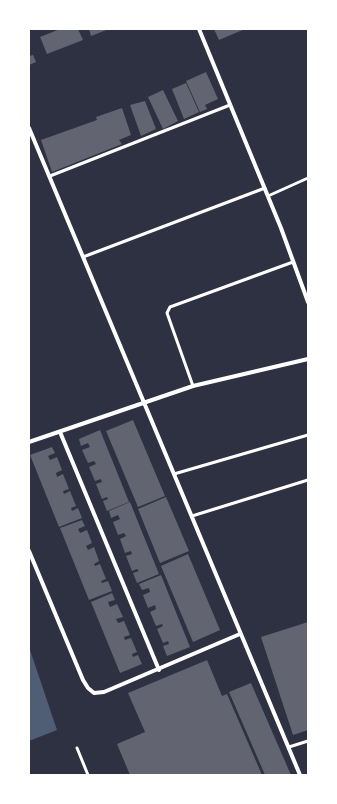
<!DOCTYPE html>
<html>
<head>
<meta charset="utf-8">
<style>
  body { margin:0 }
  #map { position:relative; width:337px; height:804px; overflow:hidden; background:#2d3142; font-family:Quicksand,sans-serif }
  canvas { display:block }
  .frame { position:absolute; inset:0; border:30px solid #fff; pointer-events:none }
</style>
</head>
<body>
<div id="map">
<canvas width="337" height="804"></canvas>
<div class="frame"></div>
</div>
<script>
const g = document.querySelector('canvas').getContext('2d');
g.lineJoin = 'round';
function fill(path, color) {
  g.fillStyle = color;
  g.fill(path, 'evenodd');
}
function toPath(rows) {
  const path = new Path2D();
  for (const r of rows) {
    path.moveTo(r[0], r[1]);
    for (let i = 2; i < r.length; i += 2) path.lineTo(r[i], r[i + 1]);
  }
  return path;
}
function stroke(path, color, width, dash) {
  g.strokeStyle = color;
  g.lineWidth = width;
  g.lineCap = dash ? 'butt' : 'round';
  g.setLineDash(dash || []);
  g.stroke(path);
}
const water = toPath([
  [29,647,57,730,29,741]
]);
const building = toPath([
  [60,29,78,29,83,40,47,54,40,37],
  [89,29,109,29,91,36],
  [214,29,245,29,219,40],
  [33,55,36,62,29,65,29,56],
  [206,72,218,99,205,105,207,109,200,112,186,81],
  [186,83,199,112,184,119,172,89],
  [163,90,178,121,163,129,148,97],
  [145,101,156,129,141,136,130,105],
  [122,108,131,135,119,140,122,144,52,172,41,140,97,120,96,117],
  [133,420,165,496,138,507,106,431],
  [100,430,129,502,107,511,103,501,108,499,107,497,102,499,96,484,102,482,101,479,95,481,89,467,96,464,94,461,88,463,82,450,90,447,88,443,81,446,79,439],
  [52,447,55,453,48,456,50,460,57,457,62,470,56,473,57,477,63,474,69,489,63,491,64,494,70,491,76,506,71,508,72,511,78,508,82,518,59,527,30,455],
  [166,497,189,551,160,563,138,509],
  [130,502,159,574,137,583,133,573,139,571,137,569,132,571,126,556,132,554,131,551,125,553,120,539,126,536,124,533,118,535,113,522,120,519,118,515,111,518,109,511],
  [82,520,85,526,78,529,80,533,87,530,92,543,86,546,88,550,94,547,99,561,94,564,95,566,100,564,106,579,101,581,102,583,108,581,112,591,89,600,60,528],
  [188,554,220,630,193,642,161,566],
  [161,575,190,647,167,656,163,646,169,644,168,641,163,643,157,629,163,626,162,624,156,626,150,612,156,609,155,605,148,608,143,595,150,592,149,588,142,590,139,584],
  [112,593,115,600,108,602,110,607,117,604,123,617,116,619,118,623,124,621,130,635,124,637,125,640,131,638,137,652,132,654,133,657,138,655,142,664,120,673,91,602],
  [308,622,308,730,293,735,261,637],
  [207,660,222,696,227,694,262,775,130,775,117,744,145,732,128,693],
  [251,683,291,775,265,775,229,692]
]);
const service = toPath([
  [50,176,230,105],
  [268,196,308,178],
  [83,257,265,188],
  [193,386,167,313,170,307,293,262],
  [174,474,308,435],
  [192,516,308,480],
  [289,747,308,741],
  [77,748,88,775]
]);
const minor = toPath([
  [199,29,281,228,308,302],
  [29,128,300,775],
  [60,432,159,670],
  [29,442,193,386,308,359],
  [29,551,83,680,88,688,94,693,104,692,240,634]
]);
fill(water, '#4f5d75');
fill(building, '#626471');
stroke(service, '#fff', 3);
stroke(minor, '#fff', 4);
</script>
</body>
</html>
